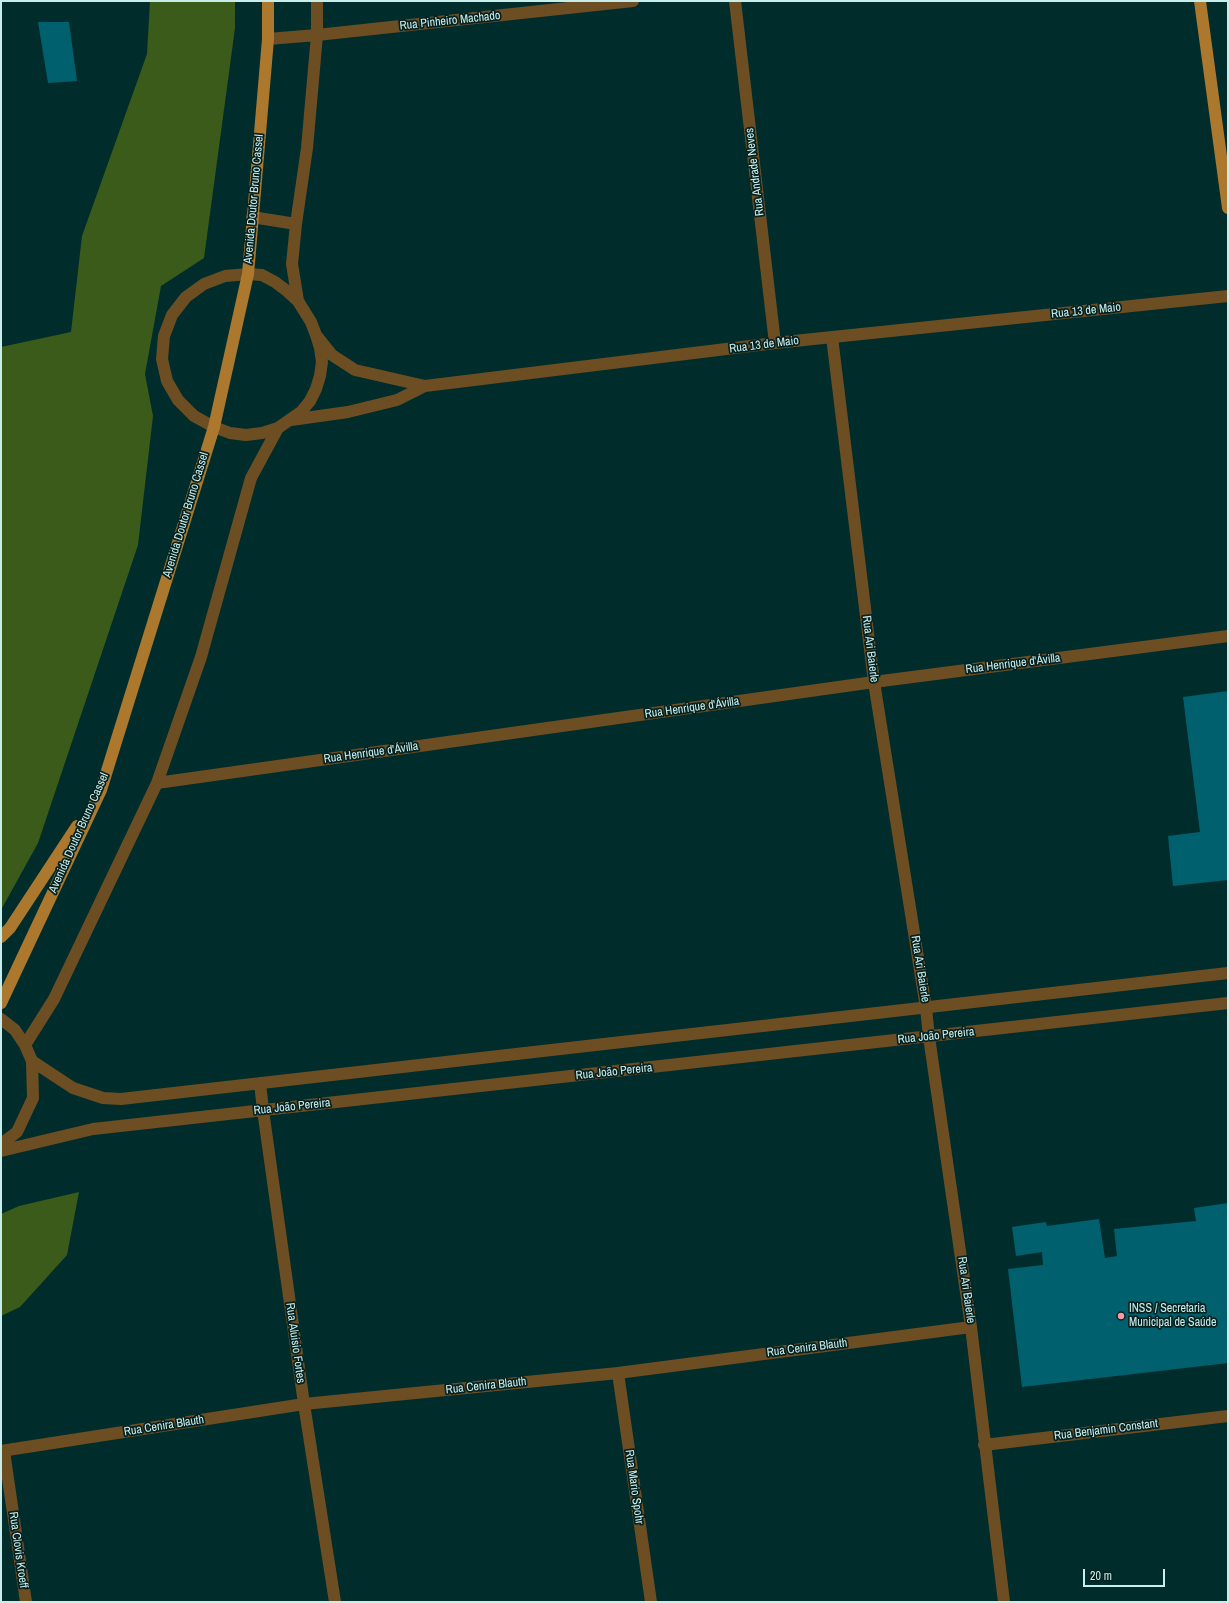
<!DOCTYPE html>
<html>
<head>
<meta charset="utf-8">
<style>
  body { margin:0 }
  #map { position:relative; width:1229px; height:1603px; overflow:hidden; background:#002d2c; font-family:"Archivo Narrow",sans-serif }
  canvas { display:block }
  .frame { position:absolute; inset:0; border:2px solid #c8eeec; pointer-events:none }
  .scale { position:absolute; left:1083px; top:1569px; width:82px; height:18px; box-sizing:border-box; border:2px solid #c8eeec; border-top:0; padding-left:5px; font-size:12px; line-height:14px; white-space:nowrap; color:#c8eeec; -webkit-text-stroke:3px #072120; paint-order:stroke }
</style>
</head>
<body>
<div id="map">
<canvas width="1229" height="1603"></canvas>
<div class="frame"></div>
<div class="scale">20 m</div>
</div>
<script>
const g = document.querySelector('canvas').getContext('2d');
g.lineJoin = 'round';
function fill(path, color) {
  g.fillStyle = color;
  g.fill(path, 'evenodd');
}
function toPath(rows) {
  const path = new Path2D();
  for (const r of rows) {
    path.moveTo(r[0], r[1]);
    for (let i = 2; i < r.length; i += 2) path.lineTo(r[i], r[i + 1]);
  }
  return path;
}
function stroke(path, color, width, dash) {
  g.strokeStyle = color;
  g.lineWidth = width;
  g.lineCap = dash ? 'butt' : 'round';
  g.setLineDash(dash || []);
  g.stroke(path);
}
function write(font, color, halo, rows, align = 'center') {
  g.font = font + ' "Archivo Narrow",sans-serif';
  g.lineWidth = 3.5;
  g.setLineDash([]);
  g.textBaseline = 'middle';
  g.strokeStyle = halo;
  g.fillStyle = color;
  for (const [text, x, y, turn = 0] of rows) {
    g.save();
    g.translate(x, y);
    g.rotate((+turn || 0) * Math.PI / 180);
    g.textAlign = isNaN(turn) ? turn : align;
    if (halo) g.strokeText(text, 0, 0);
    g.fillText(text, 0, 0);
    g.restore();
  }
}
const forest = toPath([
  [150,1,235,1,235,28,204,258,161,286,145,374,153,416,138,545,38,843,1,910,1,347,71,332,82,236,147,54],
  [79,1192,67,1255,20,1307,1,1316,1,1214,19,1206]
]);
const building = toPath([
  [38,22,69,22,77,81,48,83],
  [1228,691,1228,880,1173,886,1168,836,1200,832,1183,697],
  [1228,1203,1228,1363,1022,1387,1008,1269,1043,1265,1042,1252,1016,1256,1012,1227,1046,1222,1047,1226,1099,1219,1105,1258,1117,1256,1114,1229,1196,1221,1194,1208]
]);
const minor = toPath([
  [735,1,775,343],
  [268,39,317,35,633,1],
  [252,217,296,224],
  [248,274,262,275,275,282,287,291,298,301,311,322,316,335,320,348,322,362,320,376,316,389,310,401,301,412,278,428,262,433,246,435,230,433,214,427,194,416,178,400,167,381,162,359,164,336,172,315,186,297,204,284,225,276,248,274],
  [298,301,292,264,296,224,307,148,317,35,317,1],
  [316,335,332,355,355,370,425,386,775,343,1228,296],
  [832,337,874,682,926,1008,929,1037,971,1327,1004,1602],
  [291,420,348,412,397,400,425,386],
  [157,783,874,682,1228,636],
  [1,1019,15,1030,25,1045,32,1061,33,1098,17,1132,1,1144],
  [25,1045,54,999,157,783,201,657,251,478,278,428],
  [32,1061,73,1088,103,1098,121,1099,1228,973],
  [260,1083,263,1110,304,1404,335,1602],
  [1,1151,93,1129,1228,1003],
  [618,1373,651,1602],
  [984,1445,1228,1416],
  [1,1451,304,1404,618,1373,971,1327],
  [4,1451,26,1602]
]);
const major = toPath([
  [1200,1,1228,208],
  [1,937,10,928,77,826],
  [1,1003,101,790,214,427,248,274,268,39,268,1]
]);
const markers = [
  [1121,1316,4,"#f49aa4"]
];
const streetNames = [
  ["Rua Pinheiro Machado",450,21,-6],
  ["Rua Andrade Neves",755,172,-97],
  ["Avenida Doutor Bruno Cassel",254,199,-85],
  ["Rua 13 de Maio",1086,311,-6],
  ["Rua 13 de Maio",764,345,-7],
  ["Avenida Doutor Bruno Cassel",186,515,-73],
  ["Rua Ari Baierle",870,649,83],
  ["Rua Henrique d'Ávilla",1013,664,-7],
  ["Rua Henrique d'Ávilla",692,708,-8],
  ["Rua Henrique d'Ávilla",371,753,-8],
  ["Avenida Doutor Bruno Cassel",79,833,-66],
  ["Rua Ari Baierle",920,969,81],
  ["Rua João Pereira",936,1036,-6],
  ["Rua João Pereira",614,1072,-6],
  ["Rua João Pereira",292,1107,-6],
  ["Rua Ari Baierle",966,1290,82],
  ["Rua Aluisio Fortes",295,1343,82],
  ["Rua Cenira Blauth",807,1348,-7],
  ["Rua Cenira Blauth",486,1386,-6],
  ["Rua Cenira Blauth",164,1426,-9],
  ["Rua Benjamin Constant",1106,1430,-7],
  ["Rua Mario Spohr",634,1487,82],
  ["Rua Clovis Kroeff",18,1550,82]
];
const poiNames = [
  ["INSS / Secretaria",1129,1309],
  ["Municipal de Saúde",1129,1323]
];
fill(forest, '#3a5b1a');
fill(building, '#00606e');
stroke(minor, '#6d4e23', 12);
stroke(major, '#ab782e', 12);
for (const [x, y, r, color] of markers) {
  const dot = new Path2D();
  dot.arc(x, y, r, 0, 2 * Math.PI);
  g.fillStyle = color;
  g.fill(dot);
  stroke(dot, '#072120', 1.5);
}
write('12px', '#c8eeec', '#072120', streetNames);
write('12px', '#c8eeec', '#072120', poiNames, 'left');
</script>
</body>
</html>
